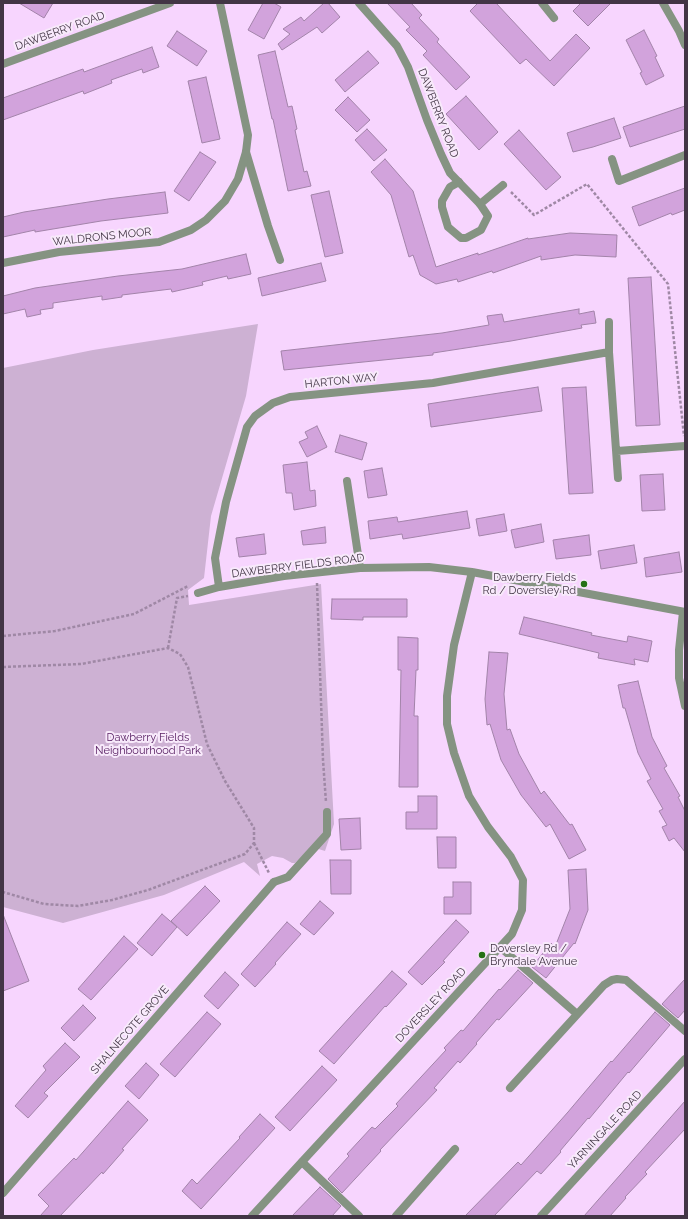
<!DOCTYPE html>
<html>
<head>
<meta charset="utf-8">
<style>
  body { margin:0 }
  #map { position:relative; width:688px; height:1219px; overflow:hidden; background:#f7d5fe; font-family:Raleway,sans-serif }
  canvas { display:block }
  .frame { position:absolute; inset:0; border:4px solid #423545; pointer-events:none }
</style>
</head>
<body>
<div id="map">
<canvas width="688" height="1219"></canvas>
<div class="frame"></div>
</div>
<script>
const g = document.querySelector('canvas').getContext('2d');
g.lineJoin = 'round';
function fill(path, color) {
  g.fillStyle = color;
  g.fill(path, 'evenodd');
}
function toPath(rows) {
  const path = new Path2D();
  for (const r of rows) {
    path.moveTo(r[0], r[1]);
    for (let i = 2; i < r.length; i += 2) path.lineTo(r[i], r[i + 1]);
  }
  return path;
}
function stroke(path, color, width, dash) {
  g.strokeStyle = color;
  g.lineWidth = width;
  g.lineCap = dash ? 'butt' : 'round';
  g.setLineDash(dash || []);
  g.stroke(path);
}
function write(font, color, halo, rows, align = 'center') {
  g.font = font + ' Raleway,sans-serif';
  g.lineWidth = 4;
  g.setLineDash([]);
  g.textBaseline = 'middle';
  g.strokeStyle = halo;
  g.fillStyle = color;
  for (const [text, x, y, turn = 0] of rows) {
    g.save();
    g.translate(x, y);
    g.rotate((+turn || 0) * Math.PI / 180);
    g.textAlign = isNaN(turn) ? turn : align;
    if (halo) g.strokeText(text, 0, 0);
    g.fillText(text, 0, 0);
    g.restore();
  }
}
const green = toPath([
  [258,324,246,396,211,516,204,578,188,590,189,605,321,584,334,824,325,851,312,847,295,863,292,863,283,858,272,856,257,864,260,876,244,862,164,895,63,923,3,907,3,368,93,350]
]);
const building = toPath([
  [19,3,53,3,44,18,19,3],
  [263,3,274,3,281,7,264,39,248,30,263,3],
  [324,3,328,3,340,17,322,33,317,27,282,50,278,44,290,34,283,29,301,17,304,21,324,3],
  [387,3,411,3,422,15,419,18,439,39,437,42,470,77,456,90,423,55,427,51,406,30,410,27,387,3],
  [478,3,496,3,550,61,576,34,590,48,554,86,526,59,520,64,470,11,478,3],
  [581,3,611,3,588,26,573,11,581,3],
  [644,30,657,56,655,57,664,76,646,85,640,73,642,72,626,40,644,30],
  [177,31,207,51,197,66,167,46,177,31],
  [152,47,159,67,143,73,142,69,111,80,112,83,84,94,83,91,3,120,3,98,83,69,84,72,152,47],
  [275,51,288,107,292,106,297,129,295,130,304,172,307,171,311,186,288,191,273,119,272,119,258,55,275,51],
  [368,51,379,63,345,92,335,80,368,51],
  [206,77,220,139,202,143,188,81,206,77],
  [466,96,498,132,479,150,446,114,466,96],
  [348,97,370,120,357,132,335,110,348,97],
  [685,106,685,129,630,147,623,127,685,106],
  [614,118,621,138,593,147,573,152,567,133,614,118],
  [367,129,387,150,374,161,355,140,367,129],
  [519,130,561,177,546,190,504,144,519,130],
  [200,152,216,162,189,201,174,191,200,152],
  [385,159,413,191,436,267,478,253,478,255,528,238,528,239,570,233,617,235,616,257,575,255,541,260,541,256,493,273,492,271,458,282,457,279,436,284,420,275,413,255,409,257,391,195,371,172,385,159],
  [685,188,685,210,672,215,671,213,639,226,632,207,685,188],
  [329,191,343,253,325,257,311,195,329,191],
  [165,192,168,213,101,221,35,232,35,230,3,237,3,217,24,212,108,199,165,192],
  [246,254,251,274,228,279,227,276,202,282,203,285,172,292,171,289,122,295,122,297,102,300,102,296,53,303,53,308,40,310,41,314,27,317,25,309,3,314,3,296,35,288,118,276,182,269,246,254],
  [321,263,326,281,262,296,258,278,321,263],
  [651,277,660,425,636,426,628,278,651,277],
  [579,309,579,314,594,311,596,323,581,325,582,328,511,341,433,353,433,355,284,370,281,351,442,333,489,325,487,316,502,314,504,322,579,309],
  [538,387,542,411,431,427,428,404,538,387],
  [586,387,593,493,569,494,562,388,586,387],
  [317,426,327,447,307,457,299,442,308,438,305,432,317,426],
  [340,435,367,443,362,460,335,452,340,435],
  [307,462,310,491,315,490,316,506,294,510,292,493,286,493,283,465,307,462],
  [382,468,387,495,368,498,364,471,382,468],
  [663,474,665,510,642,511,640,475,663,474],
  [467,511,470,528,403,539,402,534,370,539,368,521,397,517,398,522,467,511],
  [504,514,507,531,479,536,476,519,504,514],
  [541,524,544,542,515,548,511,530,541,524],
  [325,527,326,543,303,545,301,531,325,527],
  [264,534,266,554,239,557,236,538,264,534],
  [589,535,591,555,556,559,553,540,589,535],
  [634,545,637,563,601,569,598,551,634,545],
  [679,552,682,572,646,577,644,558,679,552],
  [332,599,407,599,407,617,363,617,363,620,331,619,332,599],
  [524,617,592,633,591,635,627,642,628,636,652,641,648,662,634,659,635,665,598,658,599,653,519,634,524,617],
  [398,637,418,638,418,670,416,670,414,716,418,716,418,787,399,787,401,670,398,670,398,637],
  [489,652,508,653,504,694,507,730,510,729,519,754,541,794,544,791,570,825,572,824,586,850,569,859,550,824,546,827,521,795,501,760,490,724,487,725,485,699,489,652],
  [638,681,652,737,667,766,664,768,680,796,678,797,685,811,685,852,674,838,669,841,662,827,667,825,659,811,663,809,647,781,651,779,638,753,625,708,623,708,618,685,638,681],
  [418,796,437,796,437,829,406,829,406,812,418,812,418,796],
  [360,818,361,849,341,850,339,819,360,818],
  [437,837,456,837,456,868,438,868,437,837],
  [330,860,351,860,351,894,331,894,330,860],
  [586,869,588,910,575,944,574,943,546,978,532,967,551,943,555,947,570,909,568,870,586,869],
  [453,882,471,882,471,914,444,914,444,897,453,897,453,882],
  [205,886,220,901,187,936,171,921,205,886],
  [320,901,334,913,314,935,300,924,320,901],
  [162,914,177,927,152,956,137,943,162,914],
  [4,917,29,981,3,991,3,918,4,917],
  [456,920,469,932,443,961,445,962,422,985,408,972,456,920],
  [287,922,301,934,275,963,276,964,255,987,241,974,287,922],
  [124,936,138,949,91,1000,78,989,124,936],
  [518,970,533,983,499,1020,497,1019,476,1043,477,1044,460,1063,458,1061,434,1088,437,1090,380,1150,381,1151,342,1193,328,1179,349,1156,347,1154,372,1127,375,1129,398,1106,396,1104,446,1050,444,1048,461,1030,463,1031,499,989,500,990,518,970],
  [392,971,407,984,386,1007,385,1006,334,1064,319,1051,392,971],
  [225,972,239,985,218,1009,204,996,225,972],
  [685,979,685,1010,678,1018,662,1004,685,979],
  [83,1005,96,1018,74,1041,61,1028,83,1005],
  [207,1012,221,1024,175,1077,160,1064,207,1012],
  [655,1012,670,1025,629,1073,628,1072,589,1119,588,1118,560,1151,561,1152,541,1174,537,1171,494,1216,465,1216,518,1162,521,1165,568,1112,611,1061,612,1062,655,1012],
  [65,1043,80,1057,44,1093,48,1096,28,1118,15,1106,46,1070,43,1066,65,1043],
  [146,1063,159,1075,139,1099,125,1086,146,1063],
  [322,1066,337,1080,290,1131,275,1117,322,1066],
  [128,1101,148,1120,122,1149,124,1150,103,1174,102,1172,60,1216,40,1216,49,1206,38,1195,74,1158,76,1160,128,1101],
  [685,1101,685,1129,645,1172,647,1174,625,1197,626,1198,610,1216,584,1216,685,1101],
  [260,1114,275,1128,201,1209,182,1191,192,1179,197,1184,240,1138,239,1137,260,1114],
  [320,1187,341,1206,332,1216,292,1216,320,1187]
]);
const path = toPath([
  [511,192,534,215,587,184,668,284,684,436],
  [317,583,323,760,326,802],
  [3,636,55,631,134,614,188,586],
  [168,648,177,598,188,596],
  [3,667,81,664,168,648,180,654,188,667,207,744,225,781,254,828,254,843,245,854,148,890,112,900,78,906,44,904,3,892],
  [254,843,269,873]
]);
const service = toPath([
  [246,152,268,226,280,260],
  [459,182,450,187,442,201,442,207,448,227,461,238,466,238,481,230,488,216,480,204],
  [644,449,685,446],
  [347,481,360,568],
  [274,882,288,877,327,834,327,812],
  [500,947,577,1014],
  [510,1088,604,985,612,980,617,979,626,980,685,1031],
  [302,1162,359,1216],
  [396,1216,455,1149]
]);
const minor = toPath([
  [359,3,397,46,408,67,427,120,441,154,450,173,480,204,503,185],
  [542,3,554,18],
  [663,3,679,31,685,45],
  [3,64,170,3],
  [612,159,619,181,685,155],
  [3,263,59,252,159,242,191,230,206,220,225,201,238,179,246,152,248,135,220,3],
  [609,322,609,352,618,478],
  [617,451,644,449],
  [219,587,215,558,226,502,247,427,255,416,273,403,290,397,433,383,609,352],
  [198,593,219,587,284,576,360,568,429,567,472,572,685,612],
  [683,612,679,650,679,678,685,706],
  [3,1193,274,882],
  [252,1216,512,934,522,910,523,880,511,857,488,827,469,796,454,753,447,724,447,696,454,645,472,572],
  [541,1216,685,1059]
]);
const markers = [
  [584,584,4,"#257115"],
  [482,955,4,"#257115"]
];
const streetNames = [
  ["DAWBERRY ROAD",60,31,-20],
  ["DAWBERRY ROAD",438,113,69],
  ["WALDRONS MOOR",102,237,-6],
  ["HARTON WAY",341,381,-6],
  ["DAWBERRY FIELDS ROAD",298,566,-7],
  ["DOVERSLEY ROAD",431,1005,-47],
  ["SHALNECOTE GROVE",130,1030,-49],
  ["YARNINGALE ROAD",605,1130,-47]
];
const poiNames = [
  ["Dawberry Fields",576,578],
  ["Rd / Doversley Rd",576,591],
  ["Doversley Rd /",490,949,"left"],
  ["Bryndale Avenue",490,962,"left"]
];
const parkNames = [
  ["Dawberry Fields",148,738],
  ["Neighbourhood Park",148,751]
];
fill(green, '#cdb1d3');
fill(building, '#d2a3dc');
stroke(building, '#a283a9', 1);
stroke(path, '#9f88a5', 2.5, [3, 2]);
stroke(service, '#859382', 8);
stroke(minor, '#859382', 8);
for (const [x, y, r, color] of markers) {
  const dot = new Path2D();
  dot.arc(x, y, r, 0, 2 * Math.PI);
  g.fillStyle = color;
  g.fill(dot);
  stroke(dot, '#f8eafb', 1.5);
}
write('11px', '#423545', '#f8eafb', streetNames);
write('11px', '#423545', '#f8eafb', poiNames, 'right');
write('11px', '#582063', '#f8eafb', parkNames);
</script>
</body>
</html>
